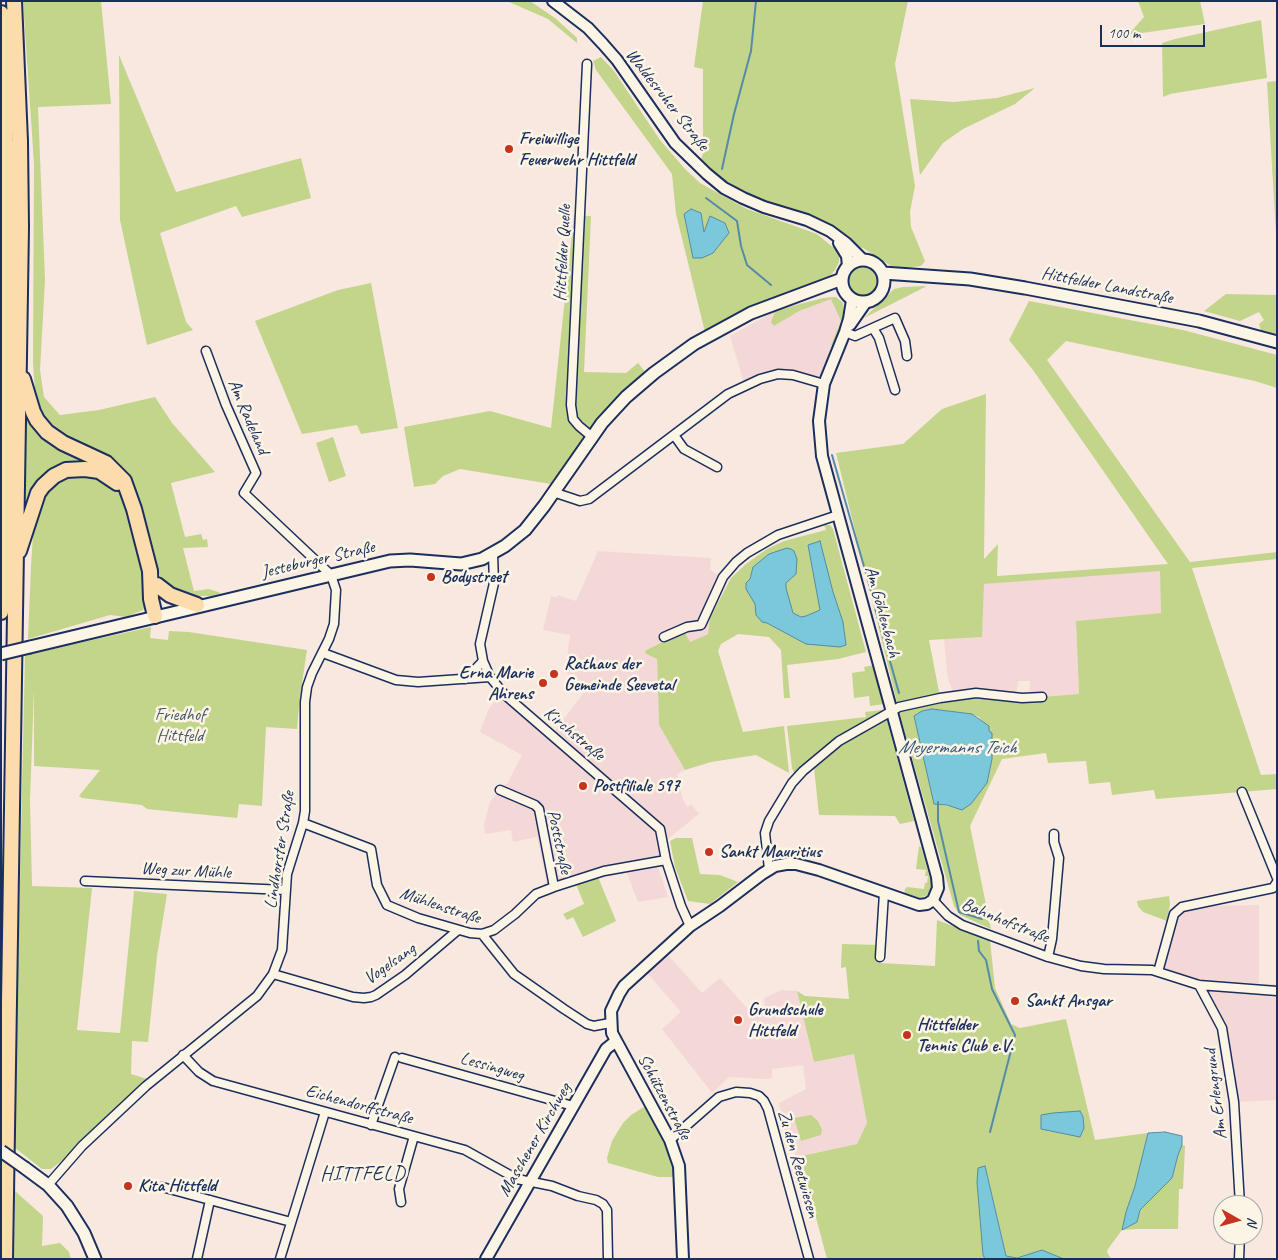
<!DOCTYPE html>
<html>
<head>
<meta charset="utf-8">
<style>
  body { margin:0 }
  #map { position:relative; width:1278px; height:1260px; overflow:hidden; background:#f8e8df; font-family:Caveat,sans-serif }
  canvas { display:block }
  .frame { position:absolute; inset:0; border:2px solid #1b2f5e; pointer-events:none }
  .north { position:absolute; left:1213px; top:1195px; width:50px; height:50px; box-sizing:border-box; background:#fcf5e5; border:1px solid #a2a6af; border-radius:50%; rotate:97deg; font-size:14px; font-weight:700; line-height:20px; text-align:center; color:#1b2f5e }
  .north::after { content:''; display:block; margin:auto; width:18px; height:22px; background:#c8321e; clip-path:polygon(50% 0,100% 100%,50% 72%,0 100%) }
  .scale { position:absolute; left:1100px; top:25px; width:105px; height:22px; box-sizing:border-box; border:2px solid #1b2f5e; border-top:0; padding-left:6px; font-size:15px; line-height:18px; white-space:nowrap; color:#1b2f5e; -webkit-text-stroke:4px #fcf5e5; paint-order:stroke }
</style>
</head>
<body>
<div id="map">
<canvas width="1278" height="1260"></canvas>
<div class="frame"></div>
<div class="north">N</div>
<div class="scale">100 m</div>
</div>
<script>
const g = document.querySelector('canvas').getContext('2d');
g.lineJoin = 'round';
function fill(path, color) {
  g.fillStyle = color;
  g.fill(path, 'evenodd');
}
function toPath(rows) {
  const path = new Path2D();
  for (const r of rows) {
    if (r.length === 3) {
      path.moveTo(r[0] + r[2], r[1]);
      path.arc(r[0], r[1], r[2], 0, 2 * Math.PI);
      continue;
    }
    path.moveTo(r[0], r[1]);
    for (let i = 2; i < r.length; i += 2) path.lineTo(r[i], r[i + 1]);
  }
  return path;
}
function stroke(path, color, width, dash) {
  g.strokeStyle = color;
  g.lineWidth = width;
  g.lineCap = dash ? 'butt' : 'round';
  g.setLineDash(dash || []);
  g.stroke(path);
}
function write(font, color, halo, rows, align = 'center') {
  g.font = font + ' Caveat,sans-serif';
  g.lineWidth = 5;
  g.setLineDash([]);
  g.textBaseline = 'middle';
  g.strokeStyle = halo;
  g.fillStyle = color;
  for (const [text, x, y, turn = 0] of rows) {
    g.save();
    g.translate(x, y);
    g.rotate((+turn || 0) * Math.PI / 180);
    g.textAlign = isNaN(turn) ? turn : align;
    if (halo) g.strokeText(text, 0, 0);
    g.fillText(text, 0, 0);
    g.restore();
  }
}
const built = toPath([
  [831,297,842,321,841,327,818,379,793,373,744,383,730,336,775,311,797,304],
  [598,551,711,558,710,569,727,583,710,618,708,634,690,642,684,632,646,654,657,659,659,725,685,770,677,774,682,797,687,807,691,804,699,814,669,838,656,861,668,897,638,902,627,873,601,878,598,871,547,884,537,837,513,842,511,830,485,834,484,824,490,802,505,784,507,784,522,755,480,732,488,710,500,694,551,736,588,687,565,672,570,635,543,630,551,596,556,598,558,595,576,601],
  [1160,570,1162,613,1076,621,1079,694,1029,698,1030,681,1018,681,1016,697,955,696,948,679,944,639,982,637,983,584],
  [1259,905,1259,984,1277,984,1277,1100,1236,1102,1225,1026,1201,984,1160,968,1176,916,1183,911,1210,906],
  [668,955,702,993,720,978,747,1008,765,1008,764,998,782,990,797,991,814,1062,854,1053,867,1123,857,1144,797,1157,787,1144,779,1103,806,1089,803,1065,772,1069,772,1078,767,1079,729,1077,712,1093,662,1029,681,1012,647,973]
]);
const green = toPath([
  [23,1,101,1,111,104,38,107,45,280,40,370,44,397,60,415,99,410,155,397,172,423,215,472,171,483,185,537,201,534,203,540,207,539,208,547,183,548,194,591,209,589,221,593,214,596,186,596,163,584,153,556,140,500,131,479,115,463,99,450,77,443,56,432,46,422,40,411,35,392,33,362,34,164],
  [507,1,530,1,555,18,577,38,577,43,548,19],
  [703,1,908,1,895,64,915,186,910,212,911,227,925,261,921,266,904,268,891,266,863,248,856,247,845,235,833,225,814,216,758,200,722,181,700,162,703,154,703,69,694,67],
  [1138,1,1200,1,1205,24,1128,35,1144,17],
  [1261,20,1267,78,1170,94,1163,97,1162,43,1175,39],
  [119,55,176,192,301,158,311,198,242,217,236,206,160,233,186,322,193,330,147,345,120,220],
  [601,57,614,71,660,140,685,169,700,183,747,209,817,234,835,249,839,256,839,262,835,270,826,281,788,291,705,332,676,214,672,174,596,70,593,61],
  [1277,81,1277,250,1267,82],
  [1035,88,1015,104,963,129,943,143,920,175,910,99,954,102,997,98],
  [574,215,591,216,584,372,626,373,638,363,646,373,604,413,551,484,460,469,443,476,435,484,414,487,404,427,490,411,551,428],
  [863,281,16],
  [371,283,398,428,361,434,357,425,302,434,255,321,338,290],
  [927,286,864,318,894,289,903,287],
  [1226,294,1277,295,1277,335,1261,331,1259,324,1264,320,1259,312,1240,321,1204,311],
  [836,297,843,303,844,313,841,327,832,345,831,345,841,321,831,299,799,311,774,326,771,322,775,311,823,298],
  [1029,301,1183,330,1277,355,1277,388,1255,381,1066,341,1047,360,1190,562,1277,552,1277,559,1192,568,1261,775,1277,774,1277,789,1156,799,1154,790,1112,795,1110,782,1089,784,1086,761,1048,763,1046,753,1002,759,970,826,991,929,960,915,954,906,901,719,836,453,903,444,942,409,986,394,984,559,998,544,997,576,1168,564,1033,370,1009,340],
  [1160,571,1161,613,1076,621,1079,694,1029,698,976,693,940,697,929,640,982,637,984,584],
  [932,709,972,714,979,717,992,736,992,759,971,804,962,809,934,803,914,716,922,711],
  [26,405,33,417,102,464,60,470,25,519],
  [333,437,346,476,329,482,316,443],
  [85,474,109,480,119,491,127,508,142,570,146,591,146,605,143,610,126,617,110,615,28,639,31,566,34,519,42,496,56,481,70,476],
  [824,525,830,525,833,529,866,652,838,659,787,665,790,698,784,698,781,650,769,637,738,634,721,644,718,651,743,732,784,726,789,773,756,755,711,762,685,770,659,725,657,659,646,654,645,651,684,631,690,642,708,634,710,618,731,578,746,564,767,549,784,541,826,530],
  [151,627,150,638,168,640,169,631,189,632,307,650,300,696,297,729,266,727,262,806,239,804,237,818,147,809,142,805,82,798,79,796,100,770,34,766,34,689,30,800,32,886,92,888,77,1030,120,1033,134,891,167,894,157,956,148,1042,132,1041,131,1074,147,1079,67,1157,51,1169,42,1169,14,1147,25,655],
  [874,665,884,704,870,706,869,696,854,698,852,673,865,671,864,667],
  [883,710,884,713,795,775,792,768,787,726,866,717,865,712],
  [886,717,914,821,900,824,895,816,819,815,814,768,834,747],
  [676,838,692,838,700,874,720,875,738,882,710,904,688,901,675,867,670,841],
  [919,846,921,847,932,886,930,891,926,896,914,898,904,895,905,889,907,887,924,889,925,883,927,883,928,876,925,876,926,870,916,869],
  [598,877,616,921,583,937,573,917,567,920,563,914,584,904,576,884],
  [1169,896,1170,904,1167,921,1143,912,1138,906,1137,901],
  [937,920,990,940,995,988,1011,1024,1020,1028,1066,1019,1095,1140,1148,1133,1135,1186,1126,1212,1137,1222,1140,1210,1172,1178,1178,1155,1182,1145,1185,1146,1183,1189,1179,1189,1178,1229,1137,1229,1122,1230,1108,1249,1107,1252,1111,1259,1064,1259,1042,1250,1017,1258,1006,1256,985,1166,977,1182,983,1255,985,1259,827,1259,804,1172,797,1157,857,1144,867,1123,854,1054,814,1062,797,991,805,996,849,999,846,967,841,968,842,944,881,945,880,963,935,966],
  [647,1105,673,1157,675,1177,658,1177,608,1163,607,1158,612,1141,623,1123,631,1115],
  [811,1115,818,1121,822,1130,821,1135,801,1141,794,1118],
  [15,1191,43,1216,42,1246,60,1243,69,1252,71,1259,14,1259]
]);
const water = toPath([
  [691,209,701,213,704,232,710,216,725,223,729,233,713,253,702,258,693,258,684,214,691,209],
  [820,541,833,592,843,622,846,645,840,647,806,644,767,623,762,622,756,615,755,604,746,589,746,583,750,579,753,567,769,554,787,548,791,549,794,551,797,559,796,574,786,583,786,588,793,613,801,617,806,616,820,610,808,545,820,541],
  [932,709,972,714,989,726,989,731,992,733,992,759,987,783,971,804,962,810,947,805,934,804,914,716,922,711,932,709],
  [1080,1111,1083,1117,1084,1128,1080,1137,1041,1129,1041,1115,1053,1113,1080,1111],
  [1165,1132,1182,1136,1182,1145,1178,1155,1172,1178,1140,1210,1137,1222,1122,1230,1126,1212,1135,1186,1148,1133,1165,1132],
  [985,1166,1006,1256,1017,1258,1042,1250,1064,1259,985,1259,983,1255,977,1182,978,1168,985,1166]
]);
const stream = toPath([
  [722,169,734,114,751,51,756,1],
  [706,198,737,221,741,246,747,265,771,285],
  [832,455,871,591],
  [875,608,899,693],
  [938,802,938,821,959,912,982,919],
  [978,941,979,951,986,960,992,989,1015,1035,990,1132]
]);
const minor = toPath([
  [587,64,571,405,573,419,579,426,591,436],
  [873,328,879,338,895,390],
  [845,332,855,336,895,318,905,341,907,356],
  [674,435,684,449,717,467],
  [553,492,580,501,589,499,728,394,760,379,778,374,793,375,824,384],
  [493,554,494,583,480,644,483,661,490,677,504,694,660,829,666,860,681,906,690,926],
  [664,637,687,627,701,625,723,577,736,562,747,553,778,535,838,515],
  [323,653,396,680,418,682,490,677],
  [466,679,483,661],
  [500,790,535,805,539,809,554,887],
  [1242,792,1277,878],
  [303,823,371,849,377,885,387,905,418,918,470,933,482,934,494,930,515,914,536,894,554,887,604,871,666,860],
  [769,869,765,833,769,821,792,783,803,771,839,741,899,707,940,698,976,693,1022,698,1042,697],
  [85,881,285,890],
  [933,900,948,916,962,925,1048,957,1081,966,1104,969,1152,970,1199,985,1277,991],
  [482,934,514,974,564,1009,587,1024,594,1026,610,1023],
  [880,957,884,893],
  [1048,957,1052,939,1059,858,1054,842,1054,834],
  [1158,972,1174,914,1182,907,1273,888,1277,882],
  [273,974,353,997,364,998,371,997,376,995,405,975,458,930],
  [1199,985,1222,1028,1234,1102,1240,1205],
  [183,1055,199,1072,213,1081,465,1150,517,1179,552,1186,578,1196,596,1200,603,1204,607,1210,608,1259],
  [402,1058,573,1106],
  [371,1125,395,1057],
  [670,1140,719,1097,736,1092,750,1093,759,1096,764,1101,768,1109,809,1259],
  [48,1185,82,1146,146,1086,257,996,273,974,282,950,287,874,303,823,305,811,305,702,307,687,312,673,329,639,334,624,336,590,331,575,244,493,256,473,226,405,206,351],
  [162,1187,291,1222],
  [401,1202,399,1189,414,1136],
  [197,1259,210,1200],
  [280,1259,325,1112],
  [1239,1259,1240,1235]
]);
const tertiary = toPath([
  [553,1,588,28,603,44,617,60,675,143,707,174,724,188,743,198,764,207,807,220,830,231,846,243,863,260],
  [839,243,847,256,848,266],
  [850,325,866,302],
  [486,1259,606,1049,616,1041],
  [683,1259,679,1166,670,1140,612,1033,611,1011,619,994,624,986,690,926,720,906,762,874,775,866,786,864,796,864,819,870,919,905,927,904,933,900,938,888,937,877,822,456,819,421,824,384,845,332,849,319,852,300]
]);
const secondary = toPath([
  [863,281,21],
  [883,273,970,279,1025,288,1199,321,1277,342],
  [30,647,390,561,410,560,461,564,482,559,505,546,525,530,544,506,602,423,626,397,654,373,694,344,751,313,842,279],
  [25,1168,48,1185,67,1206,84,1233,95,1259]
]);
const motorway = toPath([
  [1,13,7,169,8,226,1,612],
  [23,379,33,412,37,420,47,432,63,443,106,463,124,481,134,509,150,571,151,599,155,616],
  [19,551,38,493,43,486,54,476,66,470,85,469,99,471,117,483],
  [157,585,170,595,197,605],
  [5,1259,21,227,20,141,14,1]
]);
const secondaryBridge = toPath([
  [1,654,30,647],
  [1,1151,25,1168]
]);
const markers = [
  [509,149,5,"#c8321e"],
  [431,577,5,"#c8321e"],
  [554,674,5,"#c8321e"],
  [543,683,5,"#c8321e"],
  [583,786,5,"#c8321e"],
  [709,852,5,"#c8321e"],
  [1015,1001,5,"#c8321e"],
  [738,1020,5,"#c8321e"],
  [907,1035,5,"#c8321e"],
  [128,1186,5,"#c8321e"]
];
const streetNames = [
  ["Waldesruher Straße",667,100,52],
  ["Hittfelder Quelle",563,253,-87],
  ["Hittfelder Landstraße",1107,286,11],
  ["Am Radeland",248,417,67],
  ["Jesteburger Straße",318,560,-13],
  ["Am Göhlenbach",882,612,75],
  ["Kirchstraße",574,734,40],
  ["Poststraße",559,842,78],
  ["Lindhorster Straße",280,850,-81],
  ["Weg zur Mühle",186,871,3],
  ["Mühlenstraße",440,906,18],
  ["Bahnhofstraße",1005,921,22],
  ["Vogelsang",390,964,-35],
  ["Lessingweg",492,1067,16],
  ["Am Erlengrund",1216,1094,-97],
  ["Schützenstraße",664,1097,62],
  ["Eichendorffstraße",359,1105,15],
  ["Maschener Kirchweg",535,1140,-60],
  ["Zu den Reetwiesen",798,1164,74]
];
const poiNames = [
  ["Freiwillige",519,139],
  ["Feuerwehr Hittfeld",519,160],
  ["Bodystreet",441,577],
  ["Rathaus der",564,664],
  ["Gemeinde Seevetal",564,685],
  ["Erna Marie",533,673,"right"],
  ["Ahrens",533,694,"right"],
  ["Postfiliale 597",593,786],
  ["Sankt Mauritius",719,852],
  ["Sankt Ansgar",1025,1001],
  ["Grundschule",748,1010],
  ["Hittfeld",748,1031],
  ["Hittfelder",917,1025],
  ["Tennis Club e.V.",917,1046],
  ["Kita Hittfeld",138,1186]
];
const parkNames = [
  ["Friedhof",180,715],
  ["Hittfeld",180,736]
];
const waterNames = [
  ["Meyermanns Teich",957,748]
];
const quarterNames = [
  ["HITTFELD",363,1175]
];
fill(built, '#f4d8d8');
fill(green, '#c2d58b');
fill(water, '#7bc8da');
stroke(water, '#558ba8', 1);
stroke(stream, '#558ba8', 2);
stroke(minor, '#1b2f5e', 11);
stroke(tertiary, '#1b2f5e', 14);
stroke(secondary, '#1b2f5e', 15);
stroke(motorway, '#1b2f5e', 18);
stroke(minor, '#fcf5e5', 8);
stroke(tertiary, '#fcf5e5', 10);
stroke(secondary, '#fcf5e5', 11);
stroke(motorway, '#fcdcac', 14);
stroke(secondaryBridge, '#1b2f5e', 15, []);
stroke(secondaryBridge, '#fcf5e5', 11);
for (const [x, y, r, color] of markers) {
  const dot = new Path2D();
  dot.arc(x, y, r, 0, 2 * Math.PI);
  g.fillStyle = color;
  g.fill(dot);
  stroke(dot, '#fcf5e5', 2);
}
write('18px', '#1b2f5e', '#fcf5e5', streetNames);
write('bold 18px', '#1b2f5e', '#fcf5e5', poiNames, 'left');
write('18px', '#455869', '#fcf5e5', parkNames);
write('italic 19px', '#33557d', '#fcf5e5', waterNames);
g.letterSpacing = '1px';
write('20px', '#1b2f5e', '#fcf5e5', quarterNames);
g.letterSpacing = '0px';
</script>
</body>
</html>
